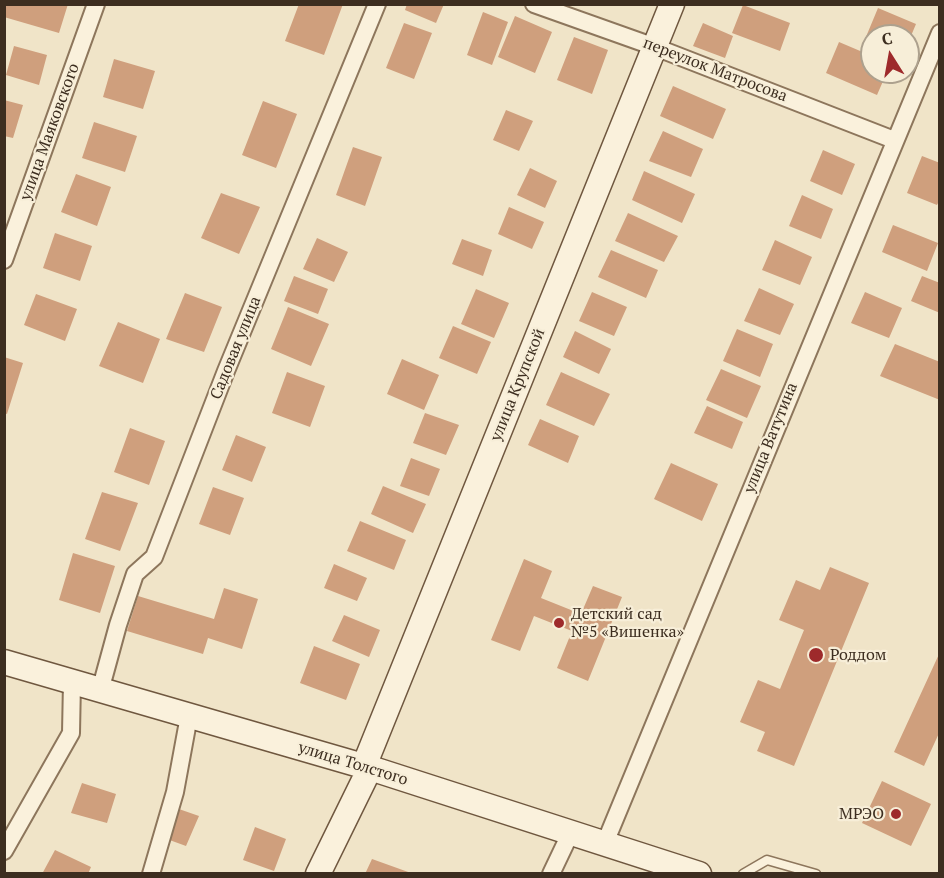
<!DOCTYPE html>
<html>
<head>
<meta charset="utf-8">
<style>
  body { margin:0 }
  #map { position:relative; width:944px; height:878px; overflow:hidden; background:#f0e4c8; font-family:"PT Serif",serif }
  canvas { display:block }
  .frame { position:absolute; inset:0; border:6px solid #3d2e20; pointer-events:none }
  .north { position:absolute; left:860px; top:24px; width:60px; height:60px; box-sizing:border-box; background:#f7eed8; border:2px solid #ada18e; border-radius:50%; rotate:349deg; font-size:16px; font-weight:700; line-height:24px; text-align:center; color:#3d2e20 }
  .north::after { content:''; display:block; margin:auto; width:21px; height:27px; background:#9e2a2b; clip-path:polygon(50% 0,100% 100%,50% 72%,0 100%) }
</style>
</head>
<body>
<div id="map">
<canvas width="944" height="878"></canvas>
<div class="frame"></div>
<div class="north">С</div>
</div>
<script>
const g = document.querySelector('canvas').getContext('2d');
g.lineJoin = 'round';
function fill(path, color) {
  g.fillStyle = color;
  g.fill(path, 'evenodd');
}
function toPath(rows) {
  const path = new Path2D();
  for (const r of rows) {
    path.moveTo(r[0], r[1]);
    for (let i = 2; i < r.length; i += 2) path.lineTo(r[i], r[i + 1]);
  }
  return path;
}
function stroke(path, color, width, dash) {
  g.strokeStyle = color;
  g.lineWidth = width;
  g.lineCap = dash ? 'butt' : 'round';
  g.setLineDash(dash || []);
  g.stroke(path);
}
function write(font, color, halo, rows, align = 'center') {
  g.font = font + ' "PT Serif",serif';
  g.lineWidth = 4.5;
  g.setLineDash([]);
  g.textBaseline = 'middle';
  g.strokeStyle = halo;
  g.fillStyle = color;
  for (const [text, x, y, turn = 0] of rows) {
    g.save();
    g.translate(x, y);
    g.rotate((+turn || 0) * Math.PI / 180);
    g.textAlign = isNaN(turn) ? turn : align;
    if (halo) g.strokeText(text, 0, 0);
    g.fillText(text, 0, 0);
    g.restore();
  }
}
const building = toPath([
  [4,4,68,4,59,33,4,17],
  [299,4,343,4,324,55,285,41],
  [407,4,444,4,436,23,405,10],
  [743,5,790,23,780,51,732,33],
  [878,8,916,24,908,43,908,36,872,36,872,47,863,44],
  [483,12,508,22,492,65,467,55],
  [515,16,552,32,535,73,498,57],
  [404,23,432,33,414,79,386,68],
  [703,23,733,36,725,58,693,46],
  [574,37,608,50,592,94,557,80],
  [839,42,872,56,872,72,887,72,877,95,826,73],
  [14,46,47,55,39,85,6,75],
  [114,59,155,71,143,109,103,97],
  [673,86,726,109,713,139,660,116],
  [4,100,23,105,13,138,4,136],
  [263,101,297,114,276,168,242,155],
  [506,110,533,121,519,151,493,140],
  [94,122,137,136,125,172,82,158],
  [663,131,703,149,691,177,649,161],
  [353,147,382,157,365,206,336,195],
  [823,150,855,164,842,195,810,181],
  [922,156,940,163,940,199,937,205,907,193],
  [530,168,557,181,545,208,517,195],
  [644,171,695,194,682,223,632,200],
  [76,174,111,187,97,226,61,212],
  [221,193,260,207,239,254,201,238],
  [802,195,833,209,821,239,789,226],
  [509,207,544,222,532,249,498,234],
  [628,213,678,236,664,262,615,241],
  [893,225,938,243,927,271,882,252],
  [55,233,92,246,80,281,43,268],
  [317,238,348,252,334,282,303,269],
  [462,239,492,250,483,276,452,264],
  [775,240,812,257,800,285,762,270],
  [611,250,658,270,646,298,598,277],
  [294,276,328,289,318,314,284,301],
  [922,276,940,283,940,313,911,301],
  [759,288,794,304,780,335,744,321],
  [476,289,509,303,494,338,461,324],
  [592,292,627,307,614,336,579,321],
  [865,292,902,308,889,338,851,323],
  [185,293,222,307,204,352,166,339],
  [36,294,77,309,65,341,24,325],
  [288,307,329,324,311,366,271,349],
  [118,322,160,339,143,383,99,366],
  [453,326,491,342,477,374,439,358],
  [737,329,773,344,760,377,723,361],
  [575,331,611,349,599,374,563,357],
  [895,344,940,362,940,400,880,376],
  [4,357,23,363,7,414,4,413],
  [402,359,439,375,424,410,387,394],
  [721,369,761,386,747,418,706,400],
  [287,372,325,386,310,427,272,413],
  [561,372,610,394,594,426,546,405],
  [707,406,743,422,732,449,694,433],
  [425,413,459,425,446,455,413,443],
  [540,419,579,436,568,463,528,445],
  [130,428,165,441,149,485,114,472],
  [236,435,266,447,252,482,222,470],
  [411,458,440,469,429,496,400,486],
  [671,463,718,484,702,521,654,499],
  [383,486,426,504,413,533,371,514],
  [213,487,244,498,230,535,199,524],
  [102,492,138,503,120,551,85,539],
  [360,521,406,540,394,570,347,551],
  [73,553,115,566,100,613,59,600],
  [524,559,552,571,541,598,581,614,593,586,622,597,588,681,557,668,572,631,534,616,520,651,491,640],
  [334,564,367,578,357,601,324,588],
  [830,567,869,583,794,766,757,751,765,732,740,722,758,680,780,689,804,630,779,620,796,580,820,590],
  [224,588,258,599,242,649,208,638,203,654,127,631,138,596,214,619],
  [344,615,380,630,369,657,332,641],
  [314,646,360,664,346,700,300,683],
  [940,652,940,731,924,766,894,752],
  [882,781,931,804,911,846,862,823],
  [82,783,116,794,107,823,71,813],
  [176,808,199,816,186,846,164,838],
  [255,827,286,839,274,871,243,860],
  [55,850,91,867,88,874,42,874],
  [372,859,411,873,411,874,365,874]
]);
const service = toPath([
  [743,874,767,860,816,874]
]);
const minor = toPath([
  [534,4,655,47,894,140],
  [4,260,96,4],
  [100,691,118,625,135,574,154,557,226,371,377,4],
  [605,843,940,33],
  [4,851,71,733,72,682],
  [151,874,175,792,189,716],
  [551,874,570,834]
]);
const secondary = toPath([
  [4,662,370,768,699,874],
  [364,766,672,4],
  [318,874,370,768]
]);
const markers = [
  [559,623,6,"#9e2a2b"],
  [816,655,8,"#9e2a2b"],
  [896,814,6,"#9e2a2b"]
];
const streetNames = [
  ["переулок Матросова",715,70,21],
  ["улица Маяковского",50,132,-70],
  ["Садовая улица",236,348,-68],
  ["улица Крупской",518,385,-68],
  ["улица Ватутина",771,438,-68],
  ["улица Толстого",353,764,17]
];
const poiNames = [
  ["Детский сад",571,614],
  ["№5 «Вишенка»",571,632],
  ["Роддом",830,655],
  ["МРЭО",884,814,"right"]
];
fill(building, '#cf9f7d');
stroke(service, '#8d765c', 11);
stroke(minor, '#8d765c', 20);
stroke(secondary, '#6f573f', 27);
stroke(service, '#faf1dc', 8);
stroke(minor, '#faf1dc', 16);
stroke(secondary, '#faf1dc', 24);
for (const [x, y, r, color] of markers) {
  const dot = new Path2D();
  dot.arc(x, y, r, 0, 2 * Math.PI);
  g.fillStyle = color;
  g.fill(dot);
  stroke(dot, '#f7eed8', 2);
}
write('16px', '#3d2e20', '#f7eed8', streetNames);
write('16px', '#3d2e20', '#f7eed8', poiNames, 'left');
</script>
</body>
</html>
